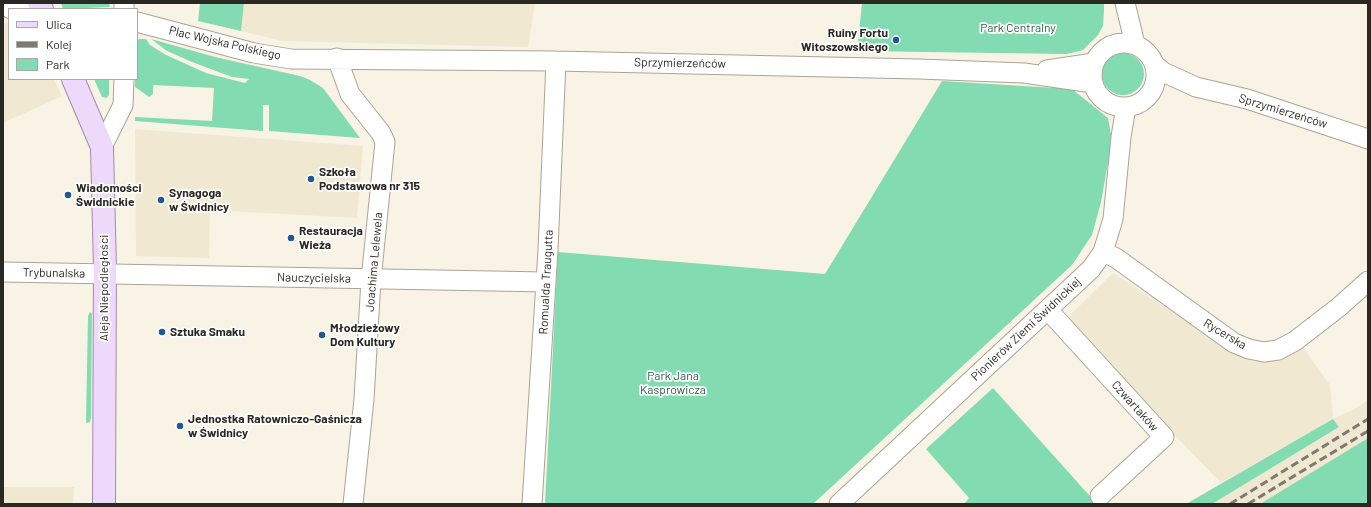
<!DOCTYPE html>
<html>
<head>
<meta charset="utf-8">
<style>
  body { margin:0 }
  #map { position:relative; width:1371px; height:507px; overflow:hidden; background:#f9f3e5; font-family:Barlow,sans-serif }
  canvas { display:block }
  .frame { position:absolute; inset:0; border:4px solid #2a2822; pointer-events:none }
  .legend { position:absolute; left:8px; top:8px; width:130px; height:72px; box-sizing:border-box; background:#fff; border:1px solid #aaa9a7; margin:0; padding:5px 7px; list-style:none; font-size:12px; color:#2a2822 }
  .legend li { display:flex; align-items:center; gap:8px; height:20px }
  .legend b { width:20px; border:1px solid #aaa9a7 }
</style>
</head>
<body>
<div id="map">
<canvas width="1371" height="507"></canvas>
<div class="frame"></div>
<ul class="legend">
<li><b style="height:5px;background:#eddafa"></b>Ulica</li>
<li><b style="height:5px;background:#7e7a71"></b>Kolej</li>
<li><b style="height:11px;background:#83dbb2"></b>Park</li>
</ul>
</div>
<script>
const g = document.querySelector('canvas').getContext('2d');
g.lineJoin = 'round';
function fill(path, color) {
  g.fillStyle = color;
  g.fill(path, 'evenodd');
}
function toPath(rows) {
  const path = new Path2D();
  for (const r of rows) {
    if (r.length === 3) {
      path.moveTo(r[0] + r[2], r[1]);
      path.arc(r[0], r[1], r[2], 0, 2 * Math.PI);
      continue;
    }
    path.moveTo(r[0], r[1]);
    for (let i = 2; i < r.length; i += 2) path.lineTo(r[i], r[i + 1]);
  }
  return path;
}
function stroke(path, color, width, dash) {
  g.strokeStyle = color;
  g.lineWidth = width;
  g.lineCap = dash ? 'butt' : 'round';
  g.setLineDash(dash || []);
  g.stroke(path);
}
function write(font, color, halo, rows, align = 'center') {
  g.font = font + ' Barlow,sans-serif';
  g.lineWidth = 3.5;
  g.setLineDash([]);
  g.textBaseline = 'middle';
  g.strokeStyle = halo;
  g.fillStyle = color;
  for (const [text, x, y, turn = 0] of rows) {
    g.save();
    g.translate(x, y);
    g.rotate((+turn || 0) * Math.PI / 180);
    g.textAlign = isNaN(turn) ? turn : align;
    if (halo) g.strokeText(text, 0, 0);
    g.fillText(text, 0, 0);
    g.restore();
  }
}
const built = toPath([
  [244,3,535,3,528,47,282,41,241,31],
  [9,22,9,79,54,79,62,96,3,123,3,24],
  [135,129,363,146,357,218,210,210,209,258,136,256],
  [1113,273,1235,352,1302,346,1330,385,1333,419,1360,406,1368,400,1368,438,1260,504,1212,504,1339,427,1333,420,1221,483,1064,321],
  [3,487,74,487,73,504,3,504]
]);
const green = toPath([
  [61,3,109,3,110,7,63,9],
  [200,3,244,3,241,31,198,21],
  [862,3,1104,3,1104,11,1103,26,1098,35,1083,50,1067,54,857,51],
  [139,39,146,39,150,45,166,55,206,73,245,83,249,79,232,77,192,62,167,51,151,39,215,57,300,76,310,80,323,88,360,138,269,131,269,105,263,105,263,131,135,121,135,117,212,121,214,88,153,85,153,94,149,97,135,87,135,79,137,79,137,42],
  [1123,74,21],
  [94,79,109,79,109,95,107,98,102,97],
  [942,81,1072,89,1108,118,1112,140,1101,202,1092,235,1072,265,813,504,545,504,558,252,825,274],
  [90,312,92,314,91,418,90,422,86,423,88,316],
  [993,388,1097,504,964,504,969,498,926,449],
  [1333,419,1339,427,1212,504,1186,504],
  [1368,438,1368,504,1260,504]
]);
const minor = toPath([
  [124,3,124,9],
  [1125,3,1135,44],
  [11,9,25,3],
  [137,22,254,53,291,59,556,61,919,69,1024,73,1093,83],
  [1124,75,32],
  [337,58,350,94,381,133,385,142,371,280,364,399,353,504],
  [1156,66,1163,72,1196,87,1247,99,1368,139],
  [1047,70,1094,63],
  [102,147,123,105,124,79],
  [1103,252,1116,258,1234,343,1249,349,1264,352,1278,350,1295,341,1339,307,1368,281],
  [3,272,546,282],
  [1048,310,1164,437,1100,496],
  [532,504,548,250,556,61],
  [839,504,1091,269,1103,252,1113,219,1121,137,1126,107]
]);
const major = toPath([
  [39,3,42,9],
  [73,79,102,147,105,269,104,504]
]);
const rail = toPath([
  [1230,504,1368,419],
  [1248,504,1368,431]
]);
const markers = [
  [896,40,4,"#1f5990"],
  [311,179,4,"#1f5990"],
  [68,195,4,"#1f5990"],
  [161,200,4,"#1f5990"],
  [291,238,4,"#1f5990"],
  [162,332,4,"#1f5990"],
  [322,335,4,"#1f5990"],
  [180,426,4,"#1f5990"]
];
const parkNames = [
  ["Park Centralny",1018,28],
  ["Park Jana",673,376],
  ["Kasprowicza",673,390]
];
const poiNames = [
  ["Ruiny Fortu",888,33,"right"],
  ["Witoszowskiego",888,47,"right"],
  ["Szkoła",319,172],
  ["Podstawowa nr 315",319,186],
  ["Wiadomości",76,188],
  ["Świdnickie",76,202],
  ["Synagoga",169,193],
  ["w Świdnicy",169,207],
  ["Restauracja",299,231],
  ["Wieża",299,245],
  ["Młodzieżowy",330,328],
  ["Dom Kultury",330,342],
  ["Sztuka Smaku",170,332],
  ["Jednostka Ratowniczo-Gaśnicza",188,419],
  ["w Świdnicy",188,433]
];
const streetNames = [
  ["Plac Wojska Polskiego",225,43,13],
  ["Sprzymierzeńców",680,63,1],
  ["Sprzymierzeńców",1283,111,17],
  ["Joachima Lelewela",374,262,-85],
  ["Trybunalska",54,273,1],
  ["Nauczycielska",314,278,1],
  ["Romualda Traugutta",546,282,-87],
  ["Aleja Niepodległości",104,288,-90],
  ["Pionierów Ziemi Świdnickiej",1026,329,-43],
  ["Rycerska",1225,334,31],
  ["Czwartaków",1135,406,48]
];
fill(built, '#f1e8d2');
fill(green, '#83dbb2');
stroke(minor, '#aaa497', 21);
stroke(major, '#a18bac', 24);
stroke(minor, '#fff', 19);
stroke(major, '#eddafa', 22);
stroke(rail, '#7e7a71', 3, [8, 4]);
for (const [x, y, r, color] of markers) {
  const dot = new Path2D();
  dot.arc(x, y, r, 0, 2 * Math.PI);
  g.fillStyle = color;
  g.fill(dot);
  stroke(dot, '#fff', 1.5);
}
write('12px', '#2d5d47', '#fff', parkNames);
write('bold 12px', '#2a2822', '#fff', poiNames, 'left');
write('12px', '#2a2822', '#fff', streetNames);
</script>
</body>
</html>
